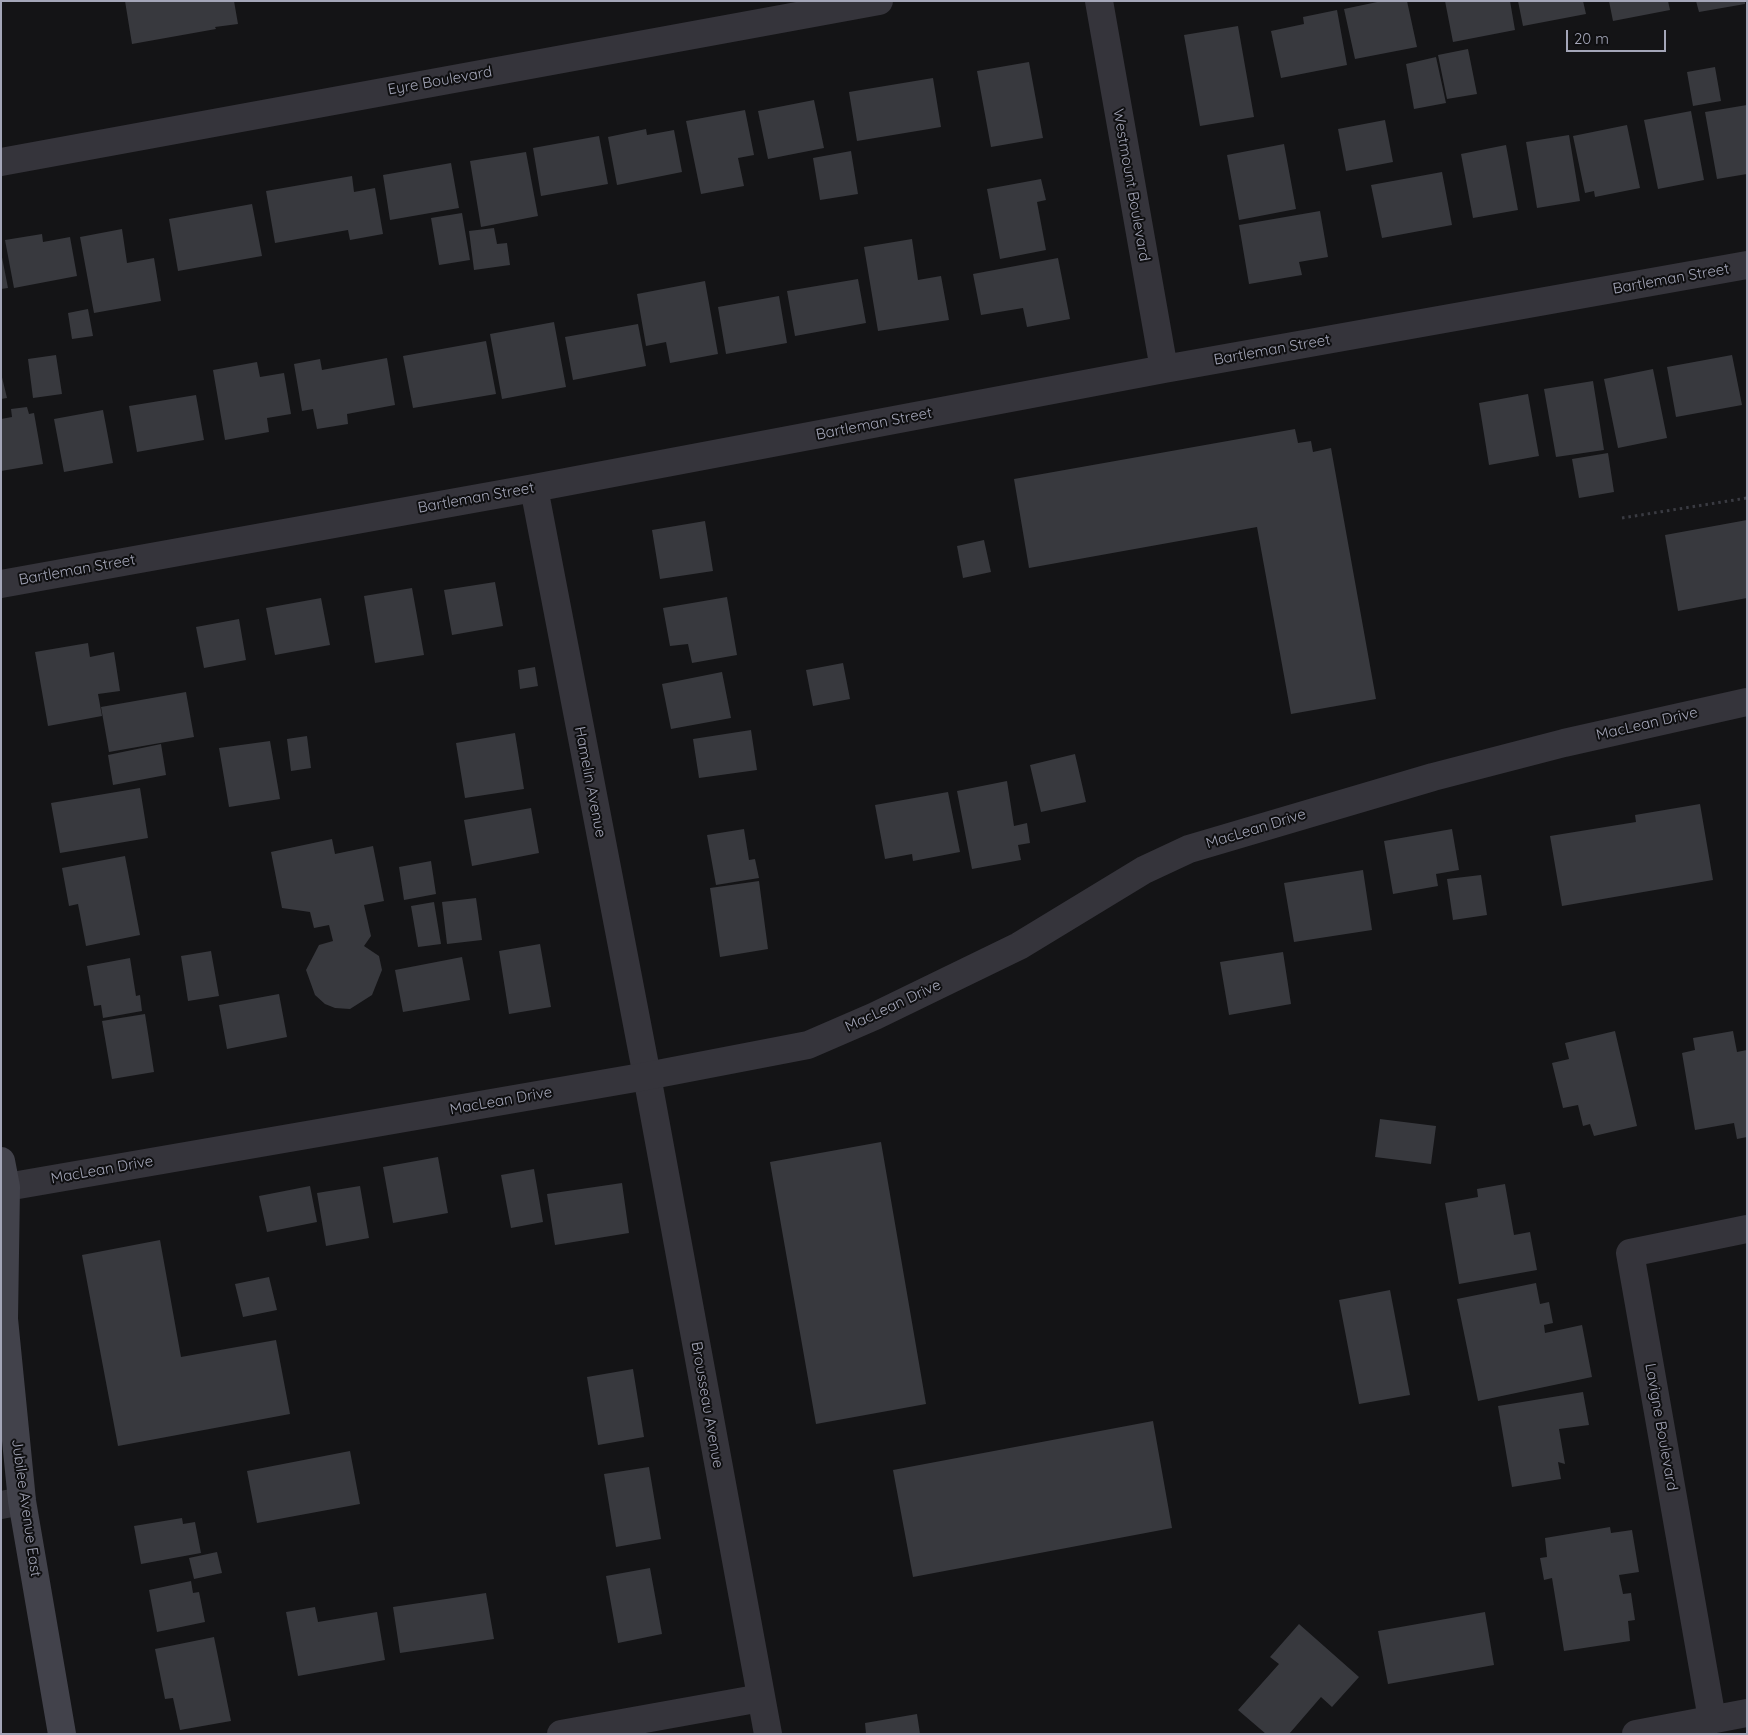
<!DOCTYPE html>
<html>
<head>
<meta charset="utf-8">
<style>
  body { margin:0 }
  #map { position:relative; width:1748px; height:1735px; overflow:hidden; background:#141416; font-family:Quicksand,sans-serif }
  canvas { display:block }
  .frame { position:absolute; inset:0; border:2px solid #a4a6b8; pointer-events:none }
  .scale { position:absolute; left:1566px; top:30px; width:100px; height:22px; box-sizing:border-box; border:2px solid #a4a6b8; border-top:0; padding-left:6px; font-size:15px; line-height:18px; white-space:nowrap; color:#a4a6b8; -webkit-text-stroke:4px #0f0f11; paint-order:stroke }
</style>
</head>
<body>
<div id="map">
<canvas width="1748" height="1735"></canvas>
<div class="frame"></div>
<div class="scale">20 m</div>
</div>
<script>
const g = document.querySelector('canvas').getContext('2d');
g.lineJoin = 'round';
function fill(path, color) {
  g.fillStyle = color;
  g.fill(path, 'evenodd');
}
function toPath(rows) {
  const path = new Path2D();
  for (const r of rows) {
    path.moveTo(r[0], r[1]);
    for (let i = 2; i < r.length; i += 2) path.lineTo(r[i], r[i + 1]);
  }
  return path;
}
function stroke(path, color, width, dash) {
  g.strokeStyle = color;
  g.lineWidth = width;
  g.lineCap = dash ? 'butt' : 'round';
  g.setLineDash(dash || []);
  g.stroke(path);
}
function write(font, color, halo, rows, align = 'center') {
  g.font = font + ' Quicksand,sans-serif';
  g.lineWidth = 4;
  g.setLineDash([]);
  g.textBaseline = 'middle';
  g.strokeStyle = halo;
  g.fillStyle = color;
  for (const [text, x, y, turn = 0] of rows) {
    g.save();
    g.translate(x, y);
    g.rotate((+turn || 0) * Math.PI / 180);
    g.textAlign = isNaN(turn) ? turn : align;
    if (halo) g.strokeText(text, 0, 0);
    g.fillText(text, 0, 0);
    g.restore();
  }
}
const building = toPath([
  [125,1,234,1,238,24,215,27,216,29,132,44],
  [1382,1,1407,1,1417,47,1355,59,1344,9],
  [1445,1,1510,1,1515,30,1453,42],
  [1518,1,1583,1,1586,14,1523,26],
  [1609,1,1668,1,1670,10,1613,21],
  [1696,1,1745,1,1745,4,1699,12],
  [1337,10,1347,65,1281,78,1271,31,1304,24,1303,17],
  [1238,26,1254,117,1200,126,1184,35],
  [1468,49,1477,94,1447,99,1438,55],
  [1436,57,1446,103,1414,109,1406,64],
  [1029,62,1043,138,991,147,977,71],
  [1715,67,1721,101,1693,106,1687,72],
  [933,78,941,127,857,141,849,92],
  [814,100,824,148,768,159,758,111],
  [1747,105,1747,174,1717,179,1705,112],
  [745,110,754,155,738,158,744,186,701,194,686,121],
  [1691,111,1704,180,1658,189,1644,120],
  [1385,120,1393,162,1346,171,1338,129],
  [1627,125,1640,188,1595,197,1594,191,1585,193,1573,136],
  [646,129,647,135,674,130,682,172,617,185,608,137],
  [1569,135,1580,201,1537,208,1526,142],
  [599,136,608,184,541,196,533,148],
  [1284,144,1296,209,1239,220,1227,155],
  [1506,145,1518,210,1473,218,1461,154],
  [851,151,858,194,820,200,813,158],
  [526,152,538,216,481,227,470,161],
  [451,163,459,208,390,220,383,175],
  [1442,172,1452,225,1382,238,1371,185],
  [352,176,354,192,375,188,383,234,350,240,348,230,275,243,266,191],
  [1041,179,1046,200,1037,202,1046,250,1000,259,987,189],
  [252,204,262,256,178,271,169,219],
  [1320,211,1328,257,1299,262,1302,275,1249,284,1239,225],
  [462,213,470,260,439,265,431,218],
  [494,228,497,244,507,243,510,265,474,270,469,231],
  [122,229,127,263,154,258,161,301,94,313,80,237],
  [42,234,43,242,70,237,77,276,14,288,5,240],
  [912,239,918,280,941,276,949,320,878,331,864,247],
  [1,252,8,288,1,289],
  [1058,258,1070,319,1027,327,1023,308,981,315,973,274],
  [858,279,866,323,795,336,787,291],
  [705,281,718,354,670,363,666,342,646,346,637,294],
  [779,296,787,343,726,354,718,307],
  [88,309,93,336,72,339,68,313],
  [554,322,566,387,502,399,490,334],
  [638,324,646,366,573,380,565,337],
  [486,341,496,394,413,408,403,356],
  [56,355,62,394,33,398,28,359],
  [1732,355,1742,405,1676,417,1667,367],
  [387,358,395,405,347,414,348,424,317,429,313,409,302,411,294,364,320,359,322,370],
  [257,362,260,377,284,373,291,414,267,418,269,432,225,440,213,370],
  [1653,369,1667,438,1618,448,1604,379],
  [1,373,7,398,1,399],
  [1593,381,1604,450,1556,457,1544,389],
  [1528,394,1539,456,1489,465,1479,403],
  [196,395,204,440,137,452,129,406],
  [27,407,29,414,34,413,43,464,1,471,1,419,12,417,11,409],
  [103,410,113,463,64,472,54,419],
  [1295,429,1298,443,1311,441,1313,452,1331,448,1376,699,1291,714,1257,527,1029,568,1014,479],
  [1608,453,1614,492,1579,498,1572,459],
  [1747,520,1747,598,1678,611,1665,535],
  [705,521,713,571,660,579,652,530],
  [984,540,991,572,963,578,957,546],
  [495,582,503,626,452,635,444,590],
  [412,588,424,655,375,663,364,596],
  [727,597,737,655,692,663,688,644,670,646,663,608],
  [321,598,330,645,275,655,266,608],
  [239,619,246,660,204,668,196,627],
  [88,643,90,657,114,652,120,691,98,694,102,716,48,726,35,652],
  [843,663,850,699,813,706,806,670],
  [535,667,538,686,520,689,518,670],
  [722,672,731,718,671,729,662,684],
  [186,692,194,737,109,752,101,707],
  [751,730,757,770,699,778,693,739],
  [515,733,524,789,465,798,456,743],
  [307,736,311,768,291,771,287,739],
  [270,741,280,799,229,807,219,748],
  [161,744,166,775,113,785,108,755],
  [1075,754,1086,802,1041,812,1030,765],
  [1007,781,1014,826,1027,823,1030,843,1018,845,1021,860,972,869,957,791],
  [140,788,148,838,60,853,51,803],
  [948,792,960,852,913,861,912,854,885,859,875,805],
  [1700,804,1713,880,1562,906,1550,836,1636,822,1635,815],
  [531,808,539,853,472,866,464,820],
  [744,829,749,860,755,859,759,878,716,885,707,835],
  [1452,829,1459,870,1436,874,1438,886,1393,894,1384,841],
  [332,839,335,854,373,846,384,901,364,905,371,936,364,946,379,956,382,970,372,995,350,1009,335,1008,325,1004,315,995,306,970,319,945,333,941,329,925,314,928,310,912,282,908,271,852],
  [125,856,140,935,86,946,78,904,69,906,62,868],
  [431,861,436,894,404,900,399,867],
  [1363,870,1372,930,1294,942,1284,883],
  [1481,875,1487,915,1453,920,1447,879],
  [759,881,768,949,720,957,710,888],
  [476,898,482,940,447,944,442,902],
  [434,902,441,944,418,947,411,906],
  [540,944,551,1007,509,1014,499,951],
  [211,951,219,996,188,1001,181,956],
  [1283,952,1291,1004,1229,1015,1220,962],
  [462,957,470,1000,403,1012,395,970],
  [130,958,136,996,140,995,142,1011,103,1018,101,1005,94,1006,87,966],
  [279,994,287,1037,227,1049,219,1005],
  [145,1014,154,1072,112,1079,102,1021],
  [1615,1031,1637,1126,1594,1136,1590,1124,1583,1126,1578,1105,1563,1108,1552,1063,1569,1059,1565,1043],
  [1733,1031,1737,1052,1747,1050,1747,1137,1737,1139,1734,1123,1695,1130,1682,1053,1695,1050,1693,1038],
  [1380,1119,1436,1126,1431,1164,1375,1157],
  [881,1142,926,1404,816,1424,770,1162],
  [438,1157,448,1213,393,1223,383,1167],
  [534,1169,543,1222,511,1228,501,1175],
  [622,1183,629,1233,555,1245,547,1194],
  [1505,1184,1514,1235,1530,1232,1537,1270,1459,1284,1445,1203,1478,1197,1477,1189],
  [310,1186,317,1222,267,1232,259,1196],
  [360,1186,369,1238,326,1246,317,1193],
  [160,1240,181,1357,276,1340,290,1414,118,1446,82,1255],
  [269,1277,277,1310,243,1317,235,1284],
  [1536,1283,1540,1304,1549,1302,1553,1323,1544,1325,1545,1333,1582,1325,1592,1377,1478,1401,1457,1299],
  [1390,1290,1410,1395,1359,1404,1339,1300],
  [633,1369,644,1437,598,1445,587,1377],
  [1583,1392,1589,1425,1559,1429,1565,1464,1558,1462,1561,1479,1512,1487,1498,1406],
  [1153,1421,1172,1528,913,1577,893,1470],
  [350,1451,360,1504,257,1523,247,1471],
  [649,1467,661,1539,616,1547,604,1474],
  [182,1518,183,1524,195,1522,201,1553,141,1564,134,1526],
  [1610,1527,1611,1533,1632,1530,1639,1572,1619,1575,1623,1594,1631,1593,1635,1620,1628,1621,1630,1641,1564,1651,1552,1578,1544,1580,1540,1558,1547,1557,1545,1538],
  [217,1552,222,1573,194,1579,189,1558],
  [650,1568,662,1634,618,1643,606,1576],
  [191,1581,193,1593,199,1592,205,1622,157,1632,149,1590],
  [486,1593,494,1639,400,1653,393,1607],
  [315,1607,318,1622,377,1612,385,1660,298,1676,286,1612],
  [1485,1612,1494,1665,1388,1684,1378,1631],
  [1299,1624,1359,1677,1332,1707,1321,1697,1289,1734,1266,1734,1238,1710,1279,1664,1270,1657],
  [214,1637,231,1721,180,1730,173,1698,165,1699,155,1649],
  [917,1714,920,1734,866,1734,865,1723]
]);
const path = toPath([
  [1622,518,1747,498]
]);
const minor = toPath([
  [1099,1,1164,369],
  [1,162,879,1],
  [534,488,647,1076,768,1734],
  [1,584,534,488,1164,369,1747,265],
  [1,1505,22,1501],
  [1712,1719,1630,1253,1747,1229],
  [561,1734,761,1698],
  [1636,1734,1747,1713]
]);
const tertiary = toPath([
  [1,1188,647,1076,808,1045,875,1016,1019,946,1144,870,1189,849,1433,777,1564,743,1747,702]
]);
const secondary = toPath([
  [1,1161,6,1187,4,1319,22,1501,62,1734]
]);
const streetNames = [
  ["Eyre Boulevard",440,81,-10],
  ["Westmount Boulevard",1131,185,80],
  ["Bartleman Street",1671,279,-10],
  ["Bartleman Street",1272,350,-10],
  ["Bartleman Street",874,424,-11],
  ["Bartleman Street",476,498,-10],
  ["Bartleman Street",77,570,-10],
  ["MacLean Drive",1647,724,-13],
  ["Hamelin Avenue",590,782,79],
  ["MacLean Drive",1256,829,-17],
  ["MacLean Drive",893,1006,-25],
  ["MacLean Drive",501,1101,-10],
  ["MacLean Drive",102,1170,-10],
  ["Brousseau Avenue",707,1405,80],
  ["Lavigne Boulevard",1661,1427,80],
  ["Jubilee Avenue East",26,1508,82]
];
fill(building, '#38393e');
stroke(path, '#3a3b42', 3, [2.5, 4]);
stroke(minor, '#35343b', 28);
stroke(tertiary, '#35343b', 28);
stroke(secondary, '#42424b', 28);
write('15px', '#a4a6b8', '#0f0f11', streetNames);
</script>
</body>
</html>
